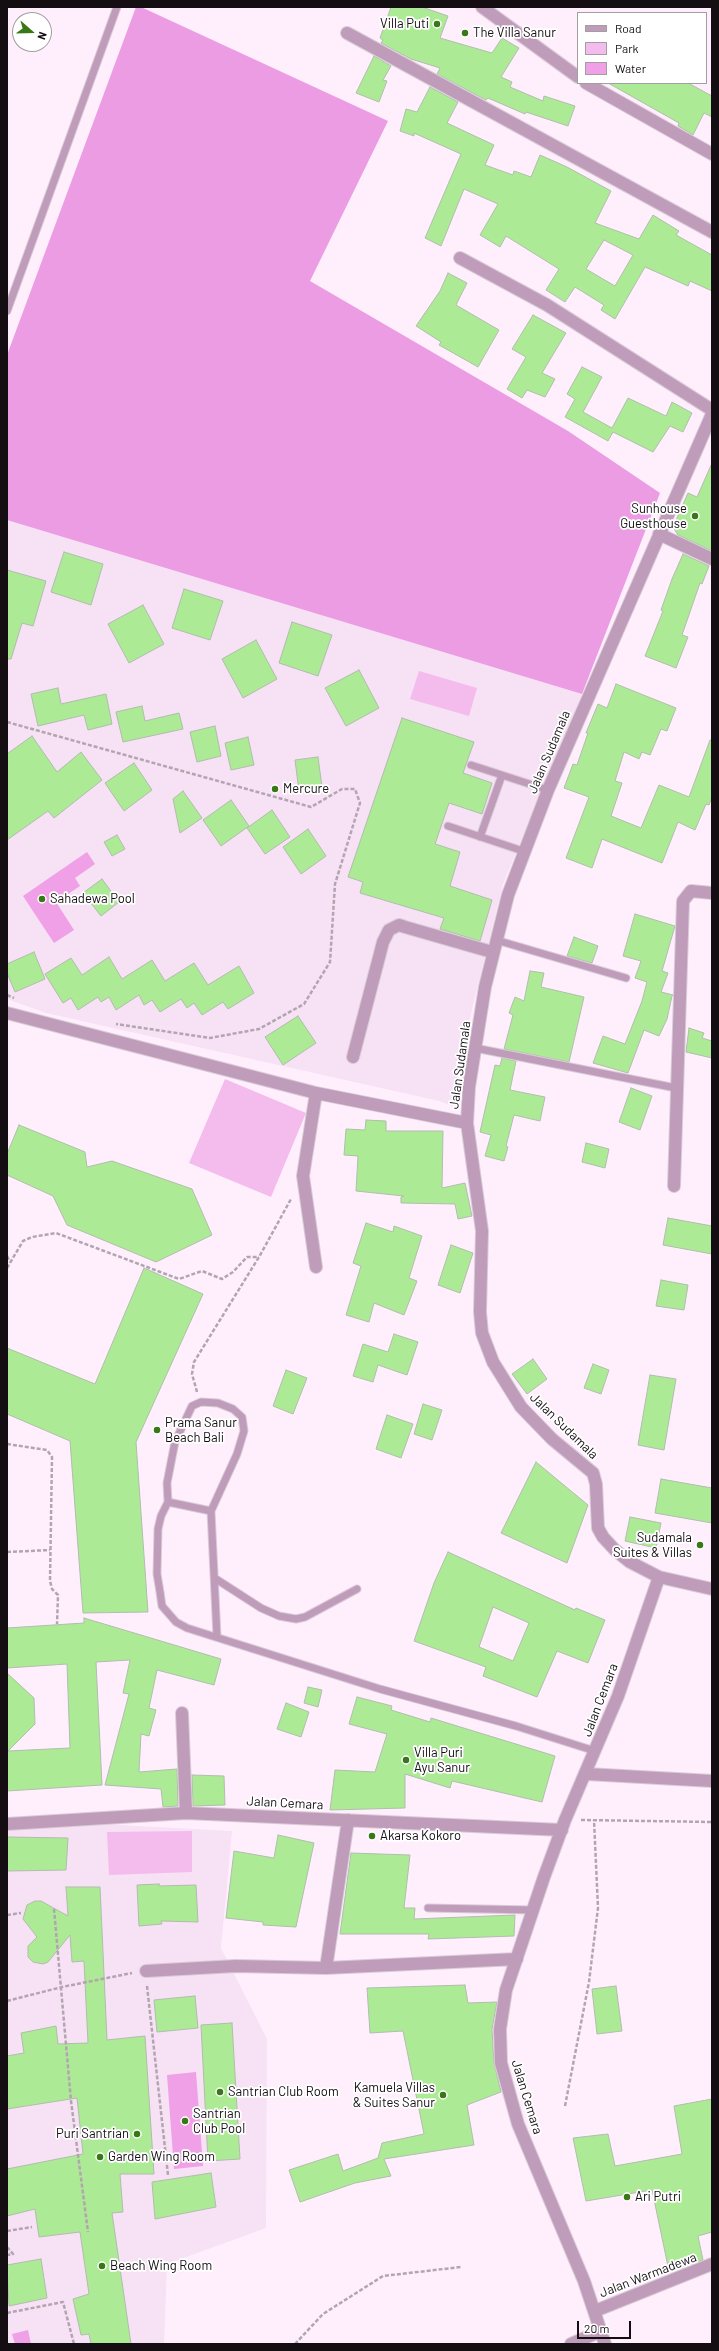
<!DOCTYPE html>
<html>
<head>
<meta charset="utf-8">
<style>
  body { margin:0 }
  #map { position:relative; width:719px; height:2351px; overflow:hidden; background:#ffeffd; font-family:Barlow,sans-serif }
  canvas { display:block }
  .frame { position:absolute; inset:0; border:8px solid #140e13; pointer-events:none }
  .legend { position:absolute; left:577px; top:12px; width:130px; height:72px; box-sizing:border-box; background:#fff; border:1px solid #a19fa1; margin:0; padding:5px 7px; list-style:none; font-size:12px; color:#140e13 }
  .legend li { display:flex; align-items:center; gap:8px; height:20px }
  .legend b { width:20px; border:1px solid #a19fa1 }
  .north { position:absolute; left:12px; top:12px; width:40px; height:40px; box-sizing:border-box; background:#fff; border:1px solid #a19fa1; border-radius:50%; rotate:110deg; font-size:11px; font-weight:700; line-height:16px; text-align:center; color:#140e13 }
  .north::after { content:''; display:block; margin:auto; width:14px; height:18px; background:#387816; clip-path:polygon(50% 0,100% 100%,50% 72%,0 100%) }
  .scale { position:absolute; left:577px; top:2321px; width:54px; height:18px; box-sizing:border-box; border:2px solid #140e13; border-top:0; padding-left:5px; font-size:12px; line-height:14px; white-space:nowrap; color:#140e13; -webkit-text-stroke:3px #fff; paint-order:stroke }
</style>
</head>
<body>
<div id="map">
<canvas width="719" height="2351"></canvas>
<div class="frame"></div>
<ul class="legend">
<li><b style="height:5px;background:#bf9cba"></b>Road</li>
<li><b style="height:11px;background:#f4bced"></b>Park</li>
<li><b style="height:11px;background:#efa0e6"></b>Water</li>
</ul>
<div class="north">N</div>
<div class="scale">20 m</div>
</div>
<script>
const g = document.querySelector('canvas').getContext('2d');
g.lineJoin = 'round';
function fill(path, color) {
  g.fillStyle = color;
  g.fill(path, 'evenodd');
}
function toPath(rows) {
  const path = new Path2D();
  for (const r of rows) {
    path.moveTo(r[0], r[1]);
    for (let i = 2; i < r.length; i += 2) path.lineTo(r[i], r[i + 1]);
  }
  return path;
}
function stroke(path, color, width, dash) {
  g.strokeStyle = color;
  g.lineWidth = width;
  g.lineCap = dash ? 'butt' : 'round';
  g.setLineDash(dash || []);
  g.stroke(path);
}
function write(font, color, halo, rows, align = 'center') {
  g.font = font + ' Barlow,sans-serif';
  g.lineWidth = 3.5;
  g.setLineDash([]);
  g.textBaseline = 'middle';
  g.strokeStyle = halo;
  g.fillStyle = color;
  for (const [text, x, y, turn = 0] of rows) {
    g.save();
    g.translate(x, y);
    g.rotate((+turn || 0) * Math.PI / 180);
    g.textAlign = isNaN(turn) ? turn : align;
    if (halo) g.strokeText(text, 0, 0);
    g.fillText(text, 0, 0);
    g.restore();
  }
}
const built = toPath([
  [7,520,582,694,503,884,472,1009,452,1106,439,1101,46,1013,7,999],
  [7,1819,232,1831,221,1948,267,2039,266,2228,167,2264,164,2344,7,2344]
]);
const green = toPath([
  [419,671,477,688,469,716,410,699],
  [225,1079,306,1113,271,1197,189,1163],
  [192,1831,192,1872,109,1875,107,1832]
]);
const forest = toPath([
  [136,7,141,7,388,121,310,281,568,431,660,493,582,694,7,520,7,355]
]);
const water = toPath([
  [87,852,95,864,75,878,80,886,56,902,74,930,54,943,23,896],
  [196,2072,203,2166,174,2169,167,2075],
  [28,2330,31,2344,15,2344,12,2334]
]);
const building = toPath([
  [391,7,422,7,448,16,440,38,492,53,502,38,519,48,501,77,512,82,510,87,543,101,544,96,575,106,568,126,526,112,525,114,488,98,486,100,437,74,440,68,411,59,381,43,383,40,380,38,391,7],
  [374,56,391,66,383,80,387,81,379,102,356,93,374,56],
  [608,83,688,83,712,96,712,117,704,113,693,135,678,126,679,123,608,83],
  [430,87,458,102,447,123,494,145,485,165,513,175,514,171,531,177,540,155,567,167,611,191,595,223,639,239,653,215,679,231,676,235,712,255,712,291,690,281,688,286,645,267,615,319,601,310,604,305,575,287,565,302,546,290,559,269,506,236,500,247,480,235,498,204,464,189,441,246,425,238,461,154,414,133,414,136,400,131,406,109,417,112,430,87],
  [604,240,633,255,615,286,586,269,604,240],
  [448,273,467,283,456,305,499,330,478,367,439,345,441,342,416,326,440,291,448,273],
  [533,315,566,333,542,373,555,379,545,397,527,390,522,398,507,389,526,357,512,349,533,315],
  [582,367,602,377,583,412,612,428,628,398,666,416,672,402,692,413,683,432,670,426,653,452,613,432,608,441,565,417,575,399,567,394,582,367],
  [712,463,712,551,678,535,673,527,688,493,697,497,712,463],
  [64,552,103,564,91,605,51,592,64,552],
  [683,554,709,566,702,584,700,583,682,635,688,637,676,668,645,656,663,611,661,610,672,579,683,554],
  [7,570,46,581,33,626,22,623,11,659,7,659,7,570],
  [184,589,223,601,210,640,172,628,184,589],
  [143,605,164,644,129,663,108,624,143,605],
  [292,622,332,635,318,676,279,663,292,622],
  [256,640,277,679,243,698,222,659,256,640],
  [359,670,379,708,346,726,325,688,359,670],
  [616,684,676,708,667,731,661,729,650,755,642,752,639,759,624,752,615,781,622,783,611,816,641,828,659,785,689,797,710,740,712,740,712,797,709,805,706,804,695,830,678,822,662,863,602,839,592,868,566,858,589,797,564,788,573,764,577,765,588,733,586,733,598,704,607,708,616,684],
  [58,688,61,704,106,694,112,724,88,730,84,715,38,726,31,694,58,688],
  [142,706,145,721,179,713,183,729,123,742,116,712,142,706],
  [402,718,474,742,463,773,492,783,482,814,449,803,435,844,460,852,450,886,492,900,480,941,440,929,444,918,360,893,363,882,348,877,402,718],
  [215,726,221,756,197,762,190,732,215,726],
  [32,736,57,772,81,752,102,780,54,818,48,811,7,840,7,754,32,736],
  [248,737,254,765,231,770,225,743,248,737],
  [318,757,322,787,299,791,295,760,318,757],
  [134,763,152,790,124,811,105,783,134,763],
  [183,791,202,818,180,833,173,799,183,791],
  [231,800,249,826,221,846,203,820,231,800],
  [272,810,290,837,265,854,247,828,272,810],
  [308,829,326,856,301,874,283,847,308,829],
  [117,835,125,849,112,856,104,842,117,835],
  [102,879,119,902,101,916,83,893,102,879],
  [635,914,675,926,662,971,668,973,661,992,673,995,672,996,667,1019,659,1036,644,1030,628,1073,593,1063,603,1036,625,1044,642,1001,647,982,635,978,641,961,623,956,635,914],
  [574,937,598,946,592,963,567,956,574,937],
  [34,952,45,979,15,992,7,973,7,964,34,952],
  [109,957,122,979,152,960,165,981,194,963,208,985,239,966,254,993,228,1009,223,1002,202,1015,194,1003,187,1008,181,999,160,1012,152,1000,144,1005,139,995,116,1010,109,997,101,1002,98,997,78,1010,71,998,63,1003,45,974,71,958,82,975,109,957],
  [530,971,544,973,541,987,584,997,569,1062,504,1049,513,1015,509,1013,515,997,524,1001,530,971],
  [298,1016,316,1043,283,1065,265,1037,298,1016],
  [689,1028,704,1033,702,1038,712,1041,712,1058,686,1052,689,1028],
  [502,1058,516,1061,510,1090,545,1097,540,1121,514,1115,506,1146,508,1147,504,1161,485,1156,491,1135,480,1132,495,1065,500,1066,502,1058],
  [631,1088,652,1096,640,1130,619,1122,631,1088],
  [366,1120,386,1121,386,1131,443,1131,442,1188,465,1183,472,1216,458,1219,455,1204,401,1203,401,1197,404,1196,356,1191,358,1156,344,1155,346,1129,365,1130,366,1120],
  [19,1125,85,1152,87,1167,112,1161,192,1189,212,1235,156,1262,67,1225,53,1196,7,1175,7,1154,19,1125],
  [586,1143,609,1149,605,1168,582,1162,586,1143],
  [668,1218,712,1226,712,1254,663,1245,668,1218],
  [366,1223,393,1232,394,1226,422,1236,409,1278,417,1281,404,1315,374,1303,369,1322,346,1315,361,1266,353,1263,366,1223],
  [451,1245,473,1253,460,1293,438,1285,451,1245],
  [144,1268,203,1294,136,1442,148,1612,83,1613,70,1441,7,1414,7,1348,95,1384,144,1268],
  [661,1280,688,1285,684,1310,656,1306,661,1280],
  [394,1334,418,1342,407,1375,378,1365,373,1382,353,1376,363,1344,388,1352,394,1334],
  [533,1359,547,1379,527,1394,512,1374,533,1359],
  [593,1364,609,1370,601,1394,584,1388,593,1364],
  [286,1370,307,1378,293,1414,273,1406,286,1370],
  [650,1375,676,1379,664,1450,638,1445,650,1375],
  [423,1404,442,1410,432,1440,414,1434,423,1404],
  [387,1415,413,1424,401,1458,376,1449,387,1415],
  [536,1462,588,1505,567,1563,501,1533,536,1462],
  [661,1479,712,1488,712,1523,655,1513,661,1479],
  [630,1517,661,1523,656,1548,625,1541,630,1517],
  [448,1552,575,1610,576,1608,605,1620,588,1663,557,1651,537,1697,483,1676,486,1667,414,1641,434,1583,448,1552],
  [493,1607,529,1623,513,1661,479,1647,493,1607],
  [84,1618,221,1659,214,1685,157,1670,149,1708,156,1710,149,1736,141,1734,139,1772,177,1769,178,1806,163,1807,161,1789,105,1785,129,1694,123,1693,130,1660,96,1662,102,1785,7,1791,7,1673,34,1698,35,1724,8,1751,70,1748,67,1664,7,1668,7,1628,84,1623,84,1618],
  [308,1687,322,1690,318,1707,304,1703,308,1687],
  [357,1697,392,1706,391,1710,430,1722,431,1718,555,1756,542,1802,452,1781,450,1788,405,1774,405,1808,330,1810,335,1770,375,1772,387,1734,349,1724,357,1697],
  [286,1703,309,1712,301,1737,277,1729,286,1703],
  [192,1775,224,1776,225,1805,193,1806,192,1775],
  [278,1835,314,1843,296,1927,263,1925,263,1922,226,1918,234,1851,274,1858,278,1835],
  [7,1837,68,1838,66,1870,7,1871,7,1837],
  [351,1853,410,1855,404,1908,415,1908,414,1919,515,1915,514,1936,428,1939,429,1934,340,1934,351,1853],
  [159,1884,159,1886,196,1885,198,1922,161,1921,162,1924,139,1926,137,1885,159,1884],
  [66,1887,100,1887,107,2040,145,2036,154,2174,120,2174,123,2212,112,2213,131,2344,91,2344,89,2334,81,2335,73,2299,89,2294,80,2232,39,2237,35,2209,7,2216,7,2169,83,2154,77,2098,7,2109,7,2056,24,2053,21,2033,56,2026,58,2044,88,2043,84,1961,72,1962,70,1935,48,1962,43,1964,33,1962,28,1957,28,1946,37,1937,23,1919,27,1905,35,1901,41,1901,68,1916,66,1887],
  [465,1985,468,2003,497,2002,492,2029,494,2063,501,2092,467,2105,474,2145,384,2159,391,2176,355,2183,300,2202,289,2170,338,2154,343,2171,378,2158,382,2143,424,2134,403,2031,370,2033,367,1988,465,1985],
  [616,1986,622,2031,597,2034,592,1989,616,1986],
  [195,1996,198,2028,157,2032,154,2000,195,1996],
  [232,2023,240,2159,208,2161,201,2025,232,2023],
  [712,2099,712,2232,698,2236,703,2260,669,2271,652,2190,586,2201,573,2138,608,2134,615,2166,682,2154,674,2106,712,2099],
  [211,2173,216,2207,155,2219,152,2182,211,2173],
  [41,2259,47,2298,9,2306,7,2265,41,2259]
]);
const path = toPath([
  [7,722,311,807,342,789,355,789,360,803,335,884,330,962,304,1004,259,1029,210,1038,116,1024],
  [7,995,14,998],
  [7,1256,10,1262],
  [7,1268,23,1241,32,1237,56,1233,179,1279,202,1271,222,1279,233,1272,247,1257,259,1257],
  [197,1392,192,1374,194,1362,259,1257,291,1199],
  [7,1444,47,1450,52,1457,50,1581,52,1589,58,1595,57,1624],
  [7,1552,50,1550],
  [581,1820,712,1822],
  [54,1909,71,2101,88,2232],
  [7,1915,21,1913],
  [147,1986,168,2175],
  [7,2001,62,1987,132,1973],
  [565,2106,589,1982,598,1908,594,1820],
  [7,2231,32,2227],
  [7,2247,13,2254,7,2255],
  [7,2313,63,2302,74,2344],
  [295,2344,323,2314,383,2276,461,2267]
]);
const service = toPath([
  [7,311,117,7],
  [471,765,548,790],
  [448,826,523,851],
  [480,837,502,775],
  [496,940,626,978],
  [475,1048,676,1088],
  [168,1502,211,1511],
  [216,1579,261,1608,279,1616,296,1619,305,1617,357,1589],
  [217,1637,211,1511,237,1454,244,1431,242,1417,233,1409,218,1403,201,1402,192,1406,175,1442,167,1483,168,1502,161,1516,158,1529,157,1574,160,1592,162,1606,176,1622,187,1628,380,1689,516,1726,595,1751],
  [428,1908,534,1910]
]);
const minor = toPath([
  [482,7,578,77],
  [347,33,712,232],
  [586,83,712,154],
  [460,258,547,305,712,410],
  [712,414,548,790,508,895,485,987,469,1087,467,1123,482,1231,480,1312,482,1333,493,1362,521,1407,552,1439,593,1473,596,1484,598,1528,603,1537,615,1550,630,1562,659,1577,712,1589],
  [659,534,712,559],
  [7,1013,316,1093,467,1123],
  [353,1057,383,942,389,930,399,925,405,927,492,952],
  [674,1186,683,901,691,891,712,893],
  [316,1267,303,1176,316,1093],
  [182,1713,186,1813],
  [587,1774,712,1781],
  [7,1824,186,1813,562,1830],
  [326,1968,348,1820],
  [146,1971,236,1966,326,1968,517,1959],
  [595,2311,712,2264],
  [571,2344,601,2331],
  [605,2344,584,2281,518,2124,501,2063,500,2029,506,1990,544,1877,565,1820,618,1696,659,1577]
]);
const markers = [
  [437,24,4,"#387816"],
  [465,33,4,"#387816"],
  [695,516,4,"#387816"],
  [275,789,4,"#387816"],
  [42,899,4,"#387816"],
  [157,1430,4,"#387816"],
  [700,1545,4,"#387816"],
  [406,1760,4,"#387816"],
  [372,1836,4,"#387816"],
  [220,2092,4,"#387816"],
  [443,2095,4,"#387816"],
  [185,2121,4,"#387816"],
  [137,2134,4,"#387816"],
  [100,2157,4,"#387816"],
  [627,2197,4,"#387816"],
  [102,2266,4,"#387816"]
];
const poiNames = [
  ["Villa Puti",429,24,"right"],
  ["The Villa Sanur",473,33],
  ["Sunhouse",687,509,"right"],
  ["Guesthouse",687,524,"right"],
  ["Mercure",283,789],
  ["Sahadewa Pool",50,899],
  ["Prama Sanur",165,1423],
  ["Beach Bali",165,1438],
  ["Sudamala",692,1538,"right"],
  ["Suites & Villas",692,1553,"right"],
  ["Villa Puri",414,1753],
  ["Ayu Sanur",414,1768],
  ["Akarsa Kokoro",380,1836],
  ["Kamuela Villas",435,2088,"right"],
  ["& Suites Sanur",435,2103,"right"],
  ["Santrian Club Room",228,2092],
  ["Santrian",193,2114],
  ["Club Pool",193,2129],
  ["Puri Santrian",129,2134,"right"],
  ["Garden Wing Room",108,2157],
  ["Ari Putri",635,2197],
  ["Beach Wing Room",110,2266]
];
const streetNames = [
  ["Jalan Sudamala",549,752,-67],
  ["Jalan Sudamala",460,1065,-82],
  ["Jalan Sudamala",564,1426,44],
  ["Jalan Cemara",600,1700,-69],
  ["Jalan Cemara",285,1803,3],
  ["Jalan Cemara",527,2097,73],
  ["Jalan Warmadewa",648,2275,-21]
];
fill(built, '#f7e1f4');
fill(green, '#f4bced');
fill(forest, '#eb9ce2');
fill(water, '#efa0e6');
fill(building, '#acea95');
stroke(building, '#b1bdad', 1);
stroke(service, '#d9cbd8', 9);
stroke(minor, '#d9cbd8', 14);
stroke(path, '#b2a5b0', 2.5, [4, 2]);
stroke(service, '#bf9cba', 7);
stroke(minor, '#bf9cba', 12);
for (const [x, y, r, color] of markers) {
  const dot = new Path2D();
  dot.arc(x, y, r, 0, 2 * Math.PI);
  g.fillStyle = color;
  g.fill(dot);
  stroke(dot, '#fff', 1.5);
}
write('13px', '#140e13', '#fff', poiNames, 'left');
write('13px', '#140e13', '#fff', streetNames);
</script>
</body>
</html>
